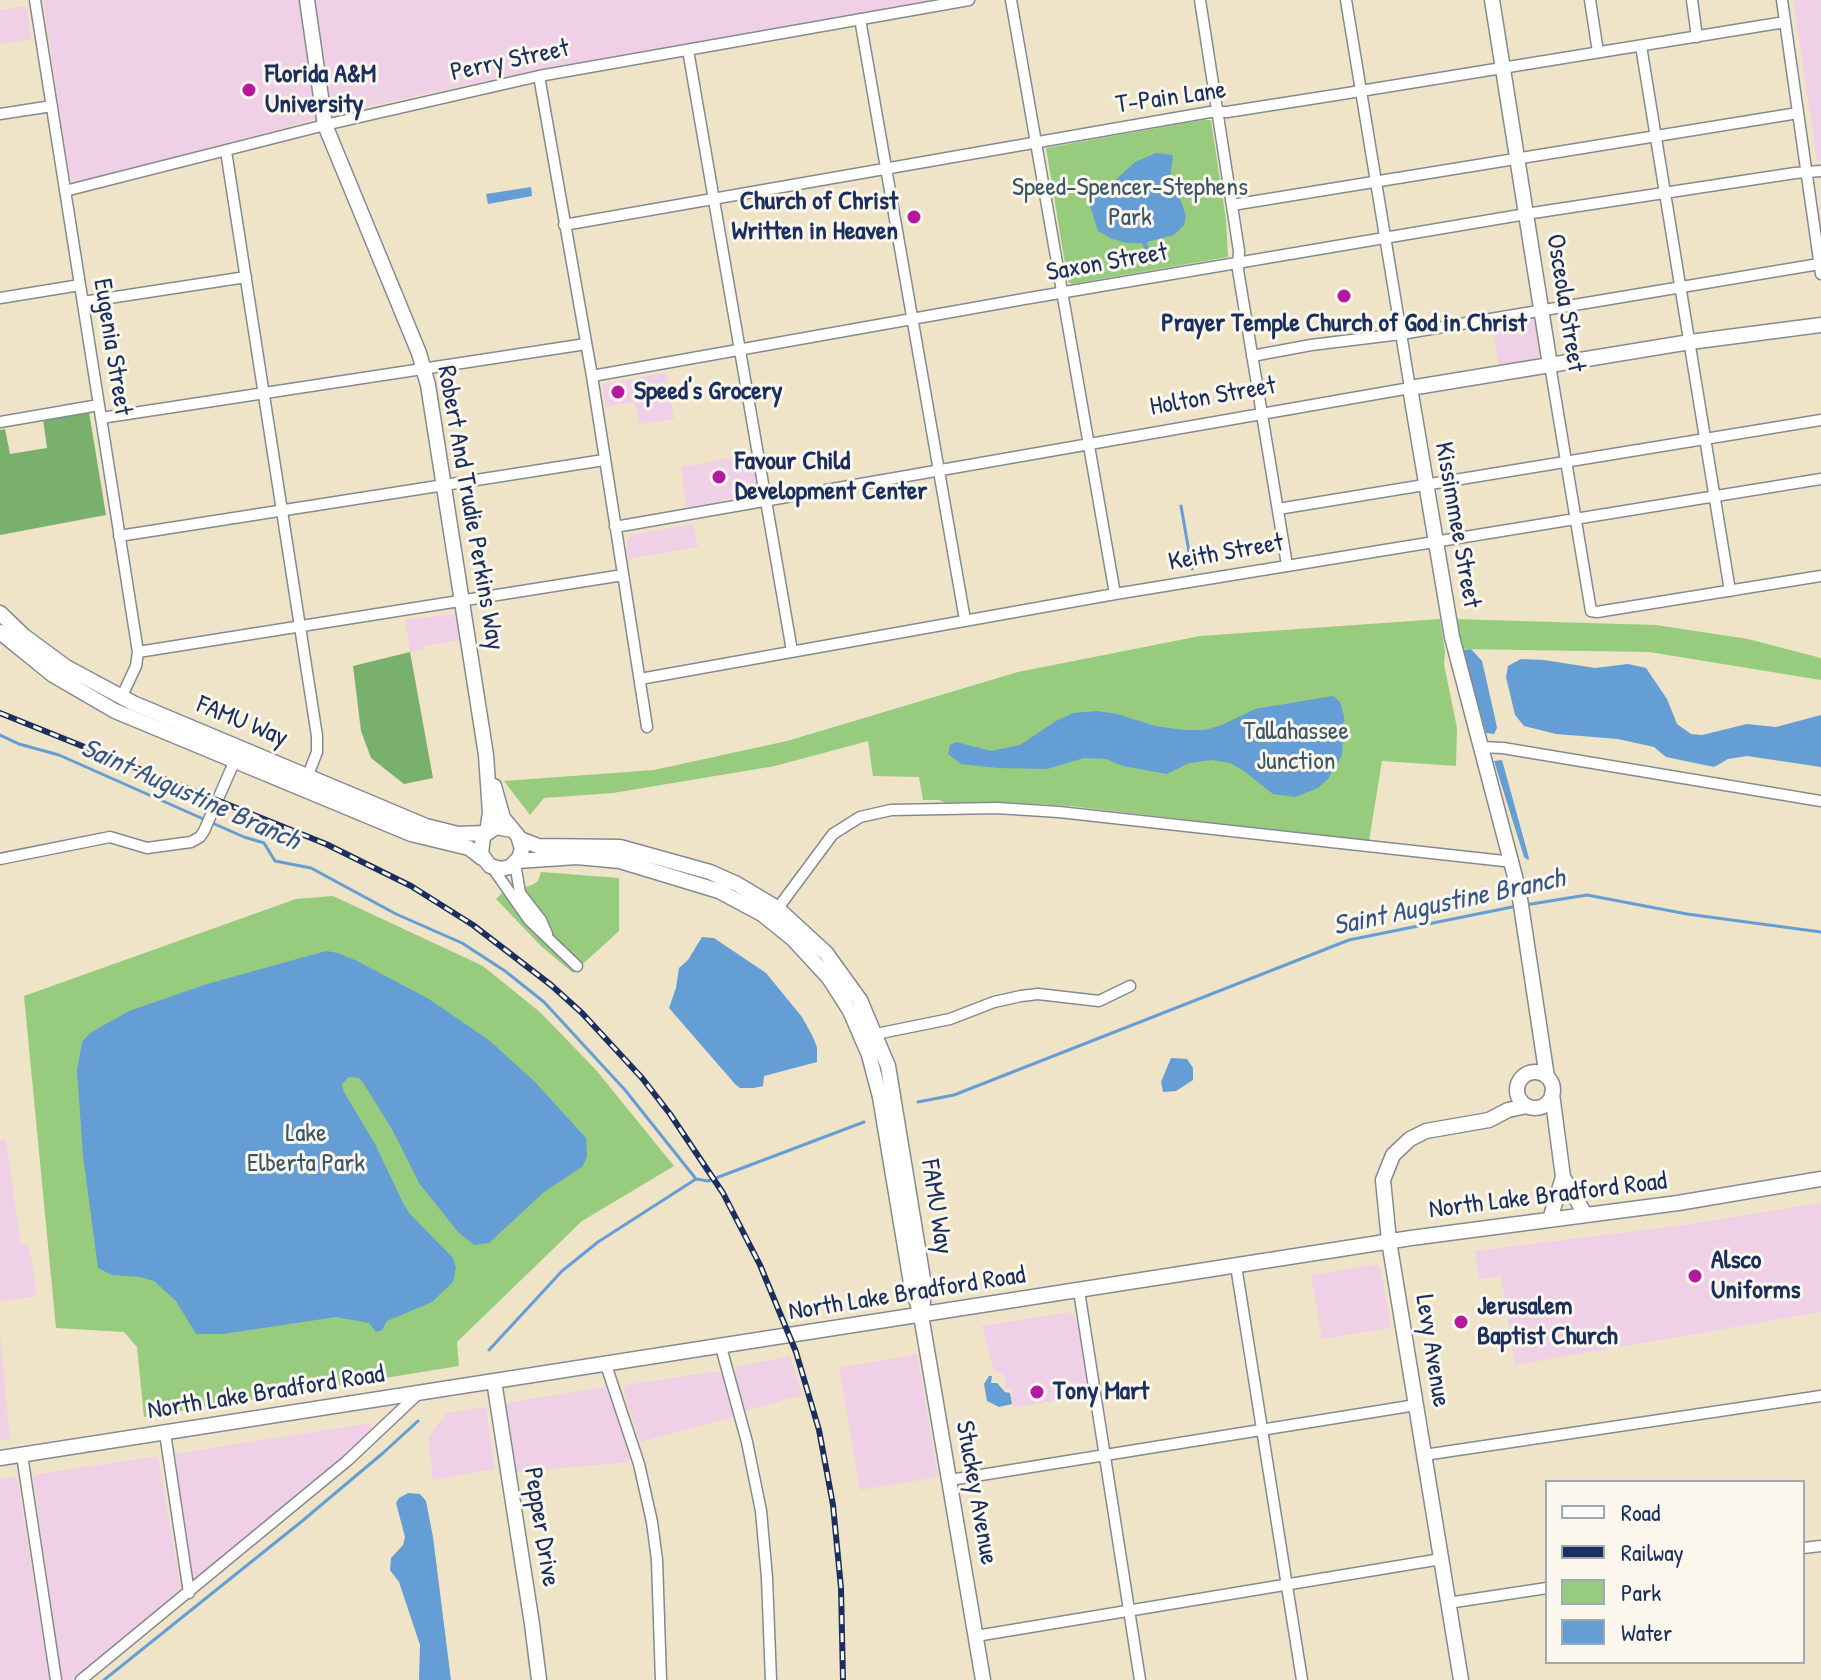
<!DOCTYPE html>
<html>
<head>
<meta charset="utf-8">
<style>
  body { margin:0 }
  #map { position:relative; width:1821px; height:1680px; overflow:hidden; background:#efe4c7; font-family:"Patrick Hand",sans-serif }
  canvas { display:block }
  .legend { position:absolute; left:1545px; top:1480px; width:260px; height:184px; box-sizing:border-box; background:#fbf7ec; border:2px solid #a1a7b3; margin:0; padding:10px 14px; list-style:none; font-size:24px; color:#1b2f5e }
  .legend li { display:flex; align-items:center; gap:16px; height:40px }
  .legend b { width:40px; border:2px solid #a1a7b3 }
</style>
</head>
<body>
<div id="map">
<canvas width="1821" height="1680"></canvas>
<ul class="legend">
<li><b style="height:10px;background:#fff"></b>Road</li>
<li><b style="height:10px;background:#1b2f5e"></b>Railway</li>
<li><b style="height:22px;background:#97cc7e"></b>Park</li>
<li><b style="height:22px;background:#649ed4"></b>Water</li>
</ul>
</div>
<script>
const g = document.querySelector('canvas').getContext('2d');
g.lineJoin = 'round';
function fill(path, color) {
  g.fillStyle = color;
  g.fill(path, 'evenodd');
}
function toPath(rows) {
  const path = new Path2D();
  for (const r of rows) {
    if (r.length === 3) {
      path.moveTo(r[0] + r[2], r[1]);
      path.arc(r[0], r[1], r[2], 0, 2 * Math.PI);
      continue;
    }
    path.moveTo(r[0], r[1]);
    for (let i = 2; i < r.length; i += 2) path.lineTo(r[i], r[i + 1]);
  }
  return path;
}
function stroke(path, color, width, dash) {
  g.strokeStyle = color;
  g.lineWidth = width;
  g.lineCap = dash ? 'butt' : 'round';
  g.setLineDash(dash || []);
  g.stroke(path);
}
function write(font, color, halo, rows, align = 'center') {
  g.font = font + ' "Patrick Hand",sans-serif';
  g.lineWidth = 6;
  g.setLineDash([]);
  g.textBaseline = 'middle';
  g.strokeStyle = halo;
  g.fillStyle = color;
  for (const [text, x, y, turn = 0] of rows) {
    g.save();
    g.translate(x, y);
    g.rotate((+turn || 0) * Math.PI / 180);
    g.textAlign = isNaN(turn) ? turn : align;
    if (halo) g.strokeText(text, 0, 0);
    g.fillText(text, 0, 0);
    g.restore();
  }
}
const built = toPath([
  [43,0,936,0,544,68,338,113,77,183,72,180,69,173],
  [1793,0,1821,0,1821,161,1817,160],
  [26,6,32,39,0,44,0,10],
  [1525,319,1535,320,1540,357,1535,360,1499,366,1492,325],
  [666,373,674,419,639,424,635,402,606,407,602,384],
  [753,454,757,486,753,494,686,508,681,467],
  [693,524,698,547,628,559,627,541,631,535],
  [455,614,460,640,423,646,423,650,410,652,405,620],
  [6,1140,21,1244,29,1244,37,1296,0,1301,0,1141],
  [1821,1203,1821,1312,1515,1365,1501,1276,1479,1279,1475,1251,1678,1226],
  [1377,1264,1381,1269,1391,1328,1322,1339,1311,1275],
  [1070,1312,1077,1321,1089,1396,1013,1407,1011,1388,1006,1388,1004,1375,994,1371,982,1326],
  [0,1331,10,1440,0,1440],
  [917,1354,938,1477,860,1490,839,1368],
  [790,1356,803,1395,745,1411,734,1375,736,1367],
  [712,1372,721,1373,733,1417,640,1442,624,1391,625,1385],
  [606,1387,619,1421,630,1462,516,1472,505,1405,513,1402],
  [486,1407,495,1469,433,1480,428,1437,447,1413],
  [370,1423,371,1431,359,1444,199,1580,192,1578,175,1454],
  [158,1456,181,1589,178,1595,75,1680,62,1680,33,1475],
  [15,1477,18,1482,49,1680,0,1680,0,1480]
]);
const green = toPath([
  [1202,120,1211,120,1226,220,1228,257,1072,284,1068,282,1046,148],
  [1440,619,1445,651,1444,664,1457,728,1456,766,1382,761,1369,841,1070,806,1002,802,946,803,939,800,923,800,919,777,873,776,868,741,775,766,613,793,544,798,530,815,504,781,654,770,787,741,1018,672,1200,636],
  [1453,619,1656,625,1748,639,1821,658,1821,680,1649,652,1460,649],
  [541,872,619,878,619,931,573,973,541,946,496,899,502,893,532,885,538,881],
  [333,896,483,966,541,1013,596,1070,674,1166,582,1221,457,1342,459,1366,144,1417,137,1347,124,1332,56,1328,24,996,296,899]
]);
const forest = toPath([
  [89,412,106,515,0,535,0,430,5,429,10,454,47,448,43,419],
  [410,652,433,778,404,784,371,758,361,731,353,666]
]);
const water = toPath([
  [1156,153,1172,155,1173,157,1169,184,1181,201,1186,216,1184,225,1174,235,1147,242,1151,259,1148,259,1142,243,1127,243,1112,239,1098,231,1090,206,1095,193,1109,186,1135,162],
  [531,187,532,196,488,204,486,194],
  [1471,649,1482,661,1495,718,1497,728,1494,734,1486,733,1464,659,1462,650],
  [1521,659,1544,660,1595,668,1628,664,1646,668,1667,699,1677,724,1691,734,1702,735,1747,724,1776,727,1821,715,1821,767,1747,756,1728,759,1714,767,1666,757,1654,747,1618,739,1556,734,1524,726,1515,715,1506,677,1508,666],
  [1333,696,1340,702,1344,716,1342,755,1328,779,1318,788,1295,797,1273,794,1244,771,1230,763,1212,760,1189,763,1167,774,1123,766,1106,759,1084,758,1047,769,998,768,961,764,948,754,950,745,956,742,991,751,1020,745,1056,721,1073,713,1097,711,1117,714,1155,726,1184,730,1205,730,1222,725,1255,709],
  [1502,760,1529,858,1528,860,1524,857,1494,761],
  [702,937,714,938,766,973,802,1017,812,1035,817,1047,817,1062,764,1076,763,1086,754,1088,740,1088,735,1084,669,1008,676,988,679,968,688,960],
  [326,951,338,953,357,961,429,999,490,1041,535,1082,586,1138,587,1157,582,1167,544,1192,489,1243,474,1245,458,1232,419,1183,393,1131,364,1084,359,1078,349,1077,342,1084,344,1092,375,1144,404,1205,410,1214,453,1258,456,1268,453,1282,432,1302,387,1321,382,1330,376,1332,369,1323,336,1317,223,1334,196,1334,176,1301,154,1281,140,1277,112,1275,98,1268,83,1156,77,1071,82,1042,90,1033,129,1011,207,984],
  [1171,1058,1187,1059,1193,1068,1193,1080,1176,1091,1163,1092,1161,1082],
  [989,1376,992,1376,991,1383,997,1383,1005,1392,1010,1393,1012,1404,999,1407,987,1401,984,1384],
  [408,1493,420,1494,426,1501,433,1537,451,1680,419,1680,420,1645,399,1582,390,1570,391,1558,403,1545,405,1537,396,1503,399,1498]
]);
const stream = toPath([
  [1181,506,1192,569],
  [0,735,19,744,59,755,244,837,264,843,275,861,311,868,396,914,462,943,505,971,544,1002,625,1090,696,1179,708,1181,864,1122],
  [1525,905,1587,895,1687,914,1821,932],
  [918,1102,954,1095,1349,940,1517,906],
  [489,1350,562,1271,598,1242,696,1179],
  [104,1680,301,1522,383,1453,418,1421]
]);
const street = toPath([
  [35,0,138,652,136,666,121,698],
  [1011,0,1115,594],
  [1200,0,1239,251,1238,270,1287,565],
  [1590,0,1598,52],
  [1692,0,1697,37],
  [1782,0,1821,274],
  [860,19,965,620],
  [1641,46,1730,591],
  [688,50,792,651],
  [539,76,592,376,647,727],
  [0,114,52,106],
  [226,151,317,736,317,752,308,775],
  [65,191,325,125,539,76,969,0],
  [1232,205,1798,113],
  [564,225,1210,112,1227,112,1342,94,1785,22],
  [0,298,80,285],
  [83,302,246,277],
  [1252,356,1311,345,1401,334,1819,264],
  [1550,365,1591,611,1597,612,1821,576],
  [592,376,1024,299,1526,214,1795,173,1821,171],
  [101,418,586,344],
  [0,422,99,405],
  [1278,509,1821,420],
  [615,527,1410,388,1346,0],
  [119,536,604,460],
  [138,652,623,575],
  [640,679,1115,594,1821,479],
  [1480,747,1503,748,1821,801],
  [0,859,110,837,147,848,191,842,200,837,204,831,235,760],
  [515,863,520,893,541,920,547,934],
  [492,867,529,920,577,966],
  [775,912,833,834,860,817,891,810,997,808,1059,812,1513,862],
  [876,1034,950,1019,994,1002,1021,996,1038,994,1099,1001,1130,986],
  [1236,1266,1302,1680],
  [1079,1291,1140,1680],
  [721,1347,747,1442,761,1511,767,1578,771,1680],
  [606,1365,639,1464,652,1522,657,1560,661,1680],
  [165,1433,189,1593],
  [22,1455,56,1680],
  [1424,1455,1821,1396],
  [950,1480,1416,1405],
  [1803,1548,1821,1546],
  [1448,1603,1547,1588],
  [976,1636,1441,1559],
  [81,1680,347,1461,418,1394]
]);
const secondary = toPath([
  [307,0,325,125,419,353,428,385,486,755,490,813,487,832],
  [1492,0,1550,365],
  [0,613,24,636,66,667,133,703,426,826,458,834,486,833],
  [0,632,53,675,115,711,411,834,469,848,482,858],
  [494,786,503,818,518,836,522,849,519,858,510,867,501,869,490,866,481,854,483,836,496,827,512,830],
  [520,839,538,846,620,847,710,872,737,884,777,908,826,953,860,1000,888,1066,924,1285,922,1315],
  [517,861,577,857,620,861,719,891,762,914,793,939,829,978,850,1011,869,1055,880,1097,911,1283,921,1315,983,1680],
  [1535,1090,18],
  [1547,1077,1519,892,1452,637,1410,388,1690,342,1821,325],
  [1552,1094,1563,1177,1585,1214],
  [1550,1219,1563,1177],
  [494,1381,532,1624,539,1680],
  [0,1458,1411,1238,1678,1203,1821,1179],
  [1461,1680,1389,1241,1383,1180,1393,1155,1410,1139,1426,1131,1489,1120,1508,1110,1527,1106]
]);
const rail = toPath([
  [0,713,326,844,411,886,473,925,551,985,582,1013,642,1078,670,1114,723,1193,760,1265,796,1352,819,1430,833,1505,841,1588,843,1680]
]);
const markers = [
  [249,90,8,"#b5179e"],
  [914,217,8,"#b5179e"],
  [1344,296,8,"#b5179e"],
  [618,392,8,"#b5179e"],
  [719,477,8,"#b5179e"],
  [1695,1276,8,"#b5179e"],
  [1461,1322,8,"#b5179e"],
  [1037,1392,8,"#b5179e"]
];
const streetNames = [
  ["Perry Street",510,61,-12],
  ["T-Pain Lane",1171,98,-8],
  ["Saxon Street",1107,263,-10],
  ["Osceola Street",1565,303,81],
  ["Eugenia Street",112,347,81],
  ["Holton Street",1213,397,-10],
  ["Robert And Trudie Perkins Way",470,508,80],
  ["Kissimmee Street",1457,525,80],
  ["Keith Street",1226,553,-10],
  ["FAMU Way",242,722,22],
  ["North Lake Bradford Road",1548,1196,-7],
  ["FAMU Way",936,1207,81],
  ["North Lake Bradford Road",907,1294,-9],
  ["Levy Avenue",1432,1351,81],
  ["North Lake Bradford Road",266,1393,-9],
  ["Stuckey Avenue",976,1493,80],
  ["Pepper Drive",541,1527,81]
];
const poiNames = [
  ["Florida A&M",265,75],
  ["University",265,105],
  ["Church of Christ",898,202,"right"],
  ["Written in Heaven",898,232,"right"],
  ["Prayer Temple Church of God in Christ",1344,324,"center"],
  ["Speed's Grocery",634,392],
  ["Favour Child",735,462],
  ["Development Center",735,492],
  ["Alsco",1711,1261],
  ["Uniforms",1711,1291],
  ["Jerusalem",1477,1307],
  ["Baptist Church",1477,1337],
  ["Tony Mart",1053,1392]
];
const parkNames = [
  ["Speed-Spencer-Stephens",1130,188],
  ["Park",1130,218],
  ["Tallahassee",1296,732],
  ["Junction",1296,762],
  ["Lake",306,1134],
  ["Elberta Park",306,1164]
];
const waterNames = [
  ["Saint Augustine Branch",190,795,24],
  ["Saint Augustine Branch",1449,903,-12]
];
fill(built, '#efd0e6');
fill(green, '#97cc7e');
fill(forest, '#79b06d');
fill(water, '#649ed4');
stroke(stream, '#649ed4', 3);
stroke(street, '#858a92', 13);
stroke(secondary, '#858a92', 17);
stroke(street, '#fff', 10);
stroke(secondary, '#fff', 14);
stroke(rail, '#1b2f5e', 6);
stroke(rail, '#fbf7ec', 3, [9]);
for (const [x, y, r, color] of markers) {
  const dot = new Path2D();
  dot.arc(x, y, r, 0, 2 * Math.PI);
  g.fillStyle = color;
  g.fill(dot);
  stroke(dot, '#fbf7ec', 3);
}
write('26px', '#1b2f5e', '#fbf7ec', streetNames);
write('bold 26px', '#1b2f5e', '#fbf7ec', poiNames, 'left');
write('26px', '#3a5666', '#fbf7ec', parkNames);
write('italic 28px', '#355687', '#fbf7ec', waterNames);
</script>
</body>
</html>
